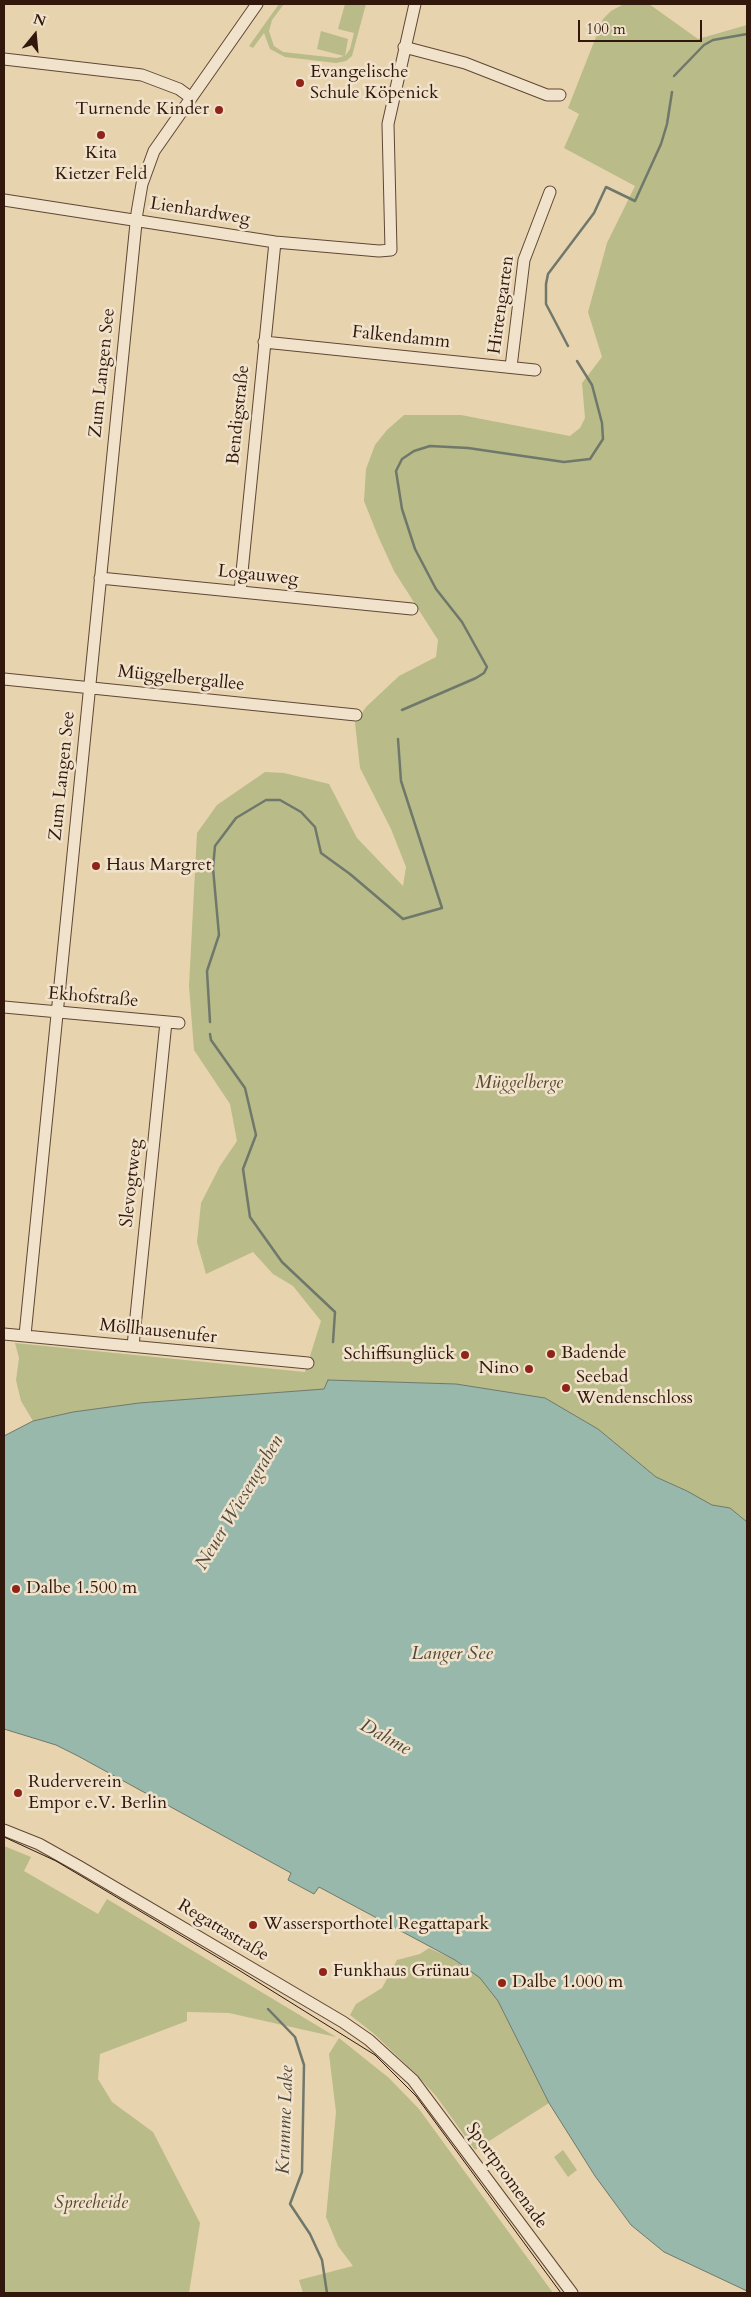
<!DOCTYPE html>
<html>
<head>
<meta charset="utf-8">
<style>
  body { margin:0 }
  #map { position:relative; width:751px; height:2297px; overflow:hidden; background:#e8d3af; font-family:Cardo,serif }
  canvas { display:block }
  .frame { position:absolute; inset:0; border:5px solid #32180c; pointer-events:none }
  .north { position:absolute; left:10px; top:10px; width:50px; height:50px; -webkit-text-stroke:4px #f0e2cb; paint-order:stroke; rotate:17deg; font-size:14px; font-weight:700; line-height:20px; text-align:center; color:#32180c }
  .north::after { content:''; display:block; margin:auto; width:18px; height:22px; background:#32180c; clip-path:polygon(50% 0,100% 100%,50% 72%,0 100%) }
  .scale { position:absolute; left:578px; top:20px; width:124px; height:22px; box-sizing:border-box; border:2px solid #32180c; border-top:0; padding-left:6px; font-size:15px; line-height:18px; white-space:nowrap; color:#32180c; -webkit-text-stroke:4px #f0e2cb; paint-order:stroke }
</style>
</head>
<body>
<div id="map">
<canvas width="751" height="2297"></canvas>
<div class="frame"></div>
<div class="north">N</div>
<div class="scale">100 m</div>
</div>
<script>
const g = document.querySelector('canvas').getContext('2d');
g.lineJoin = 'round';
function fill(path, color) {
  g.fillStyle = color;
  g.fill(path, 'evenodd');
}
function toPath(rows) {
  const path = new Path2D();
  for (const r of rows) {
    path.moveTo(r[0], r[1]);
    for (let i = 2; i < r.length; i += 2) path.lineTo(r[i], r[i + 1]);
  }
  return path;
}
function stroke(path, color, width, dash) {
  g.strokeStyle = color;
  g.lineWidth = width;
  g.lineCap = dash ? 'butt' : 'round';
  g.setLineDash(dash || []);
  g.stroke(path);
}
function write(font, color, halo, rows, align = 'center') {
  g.font = font + ' Cardo,serif';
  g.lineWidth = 5;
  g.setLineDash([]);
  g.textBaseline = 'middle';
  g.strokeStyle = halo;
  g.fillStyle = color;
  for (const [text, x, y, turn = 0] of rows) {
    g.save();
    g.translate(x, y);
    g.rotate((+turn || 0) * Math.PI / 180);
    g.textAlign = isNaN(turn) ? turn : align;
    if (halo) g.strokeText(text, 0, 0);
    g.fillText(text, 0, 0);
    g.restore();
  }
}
const green = toPath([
  [279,4,284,4,272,20,269,31,274,46,283,52,337,58,344,56,317,49,321,31,348,39,345,56,350,49,354,33,338,29,345,4,366,4,352,56,346,61,336,63,285,57,270,49,264,33,253,48,249,46],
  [624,4,649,4,698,39,747,25,747,1522,730,1508,712,1506,687,1491,656,1477,598,1429,545,1398,456,1384,328,1380,324,1389,139,1403,73,1412,33,1421,21,1401,16,1380,19,1358,15,1343,305,1372,321,1321,293,1286,273,1274,253,1252,206,1274,197,1242,201,1203,220,1166,237,1141,230,1104,194,1050,189,986,197,833,217,805,265,772,284,773,329,784,357,838,403,886,406,867,391,829,360,768,355,723,366,707,399,676,436,657,438,640,394,571,378,536,364,501,366,469,375,445,387,430,404,415,461,415,570,436,580,428,585,418,582,383,602,357,588,312,607,243,635,186,564,148,579,114,568,108,603,19,611,11],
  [4,1846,31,1857,24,1871,98,1914,107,1899,336,2037,229,2013,187,2012,187,2021,100,2054,98,2079,112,2102,153,2132,200,2223,189,2293,4,2293],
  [429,1948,455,1960,480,1978,498,2001,549,2103,475,2150,436,2096,415,2073,373,2033,350,2015,356,2004,382,1988,397,1960,420,1954],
  [339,2038,389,2078,419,2109,553,2293,303,2293,299,2280,353,2266,338,2246,326,2217,336,2112,329,2054],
  [563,2150,577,2170,568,2177,554,2157]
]);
const water = toPath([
  [328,1380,456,1384,545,1398,598,1429,656,1477,687,1491,712,1505,730,1508,747,1522,747,2291,664,2252,631,2225,595,2176,549,2103,498,2001,480,1978,455,1960,319,1887,314,1894,288,1880,291,1873,78,1756,56,1745,4,1729,4,1436,33,1421,73,1412,139,1403,324,1389,328,1380]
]);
const stream = toPath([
  [674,76,704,45,713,40,747,34],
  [568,346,546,304,546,284,548,274,594,213,606,187,635,201,661,144,667,124,672,92],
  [402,710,476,678,484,673,487,667,462,622,436,589,415,549,402,509,396,471,402,459,414,451,430,446,468,448,564,462,590,459,603,439,602,423,592,385,577,361],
  [210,1022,207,971,219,935,213,868,215,846,236,818,266,800,280,800,301,812,315,827,321,853,350,874,403,919,442,908,401,781,398,739],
  [210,1034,211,1040,245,1088,256,1135,243,1169,250,1217,282,1262,335,1312,333,1342],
  [268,2009,295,2037,304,2065,302,2172,290,2204,310,2234,322,2260,327,2293]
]);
const minor = toPath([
  [404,47,465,63,547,95,560,95],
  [4,59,142,75,179,89,190,97],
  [4,200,275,242,379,251,391,250,388,124,415,4],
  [264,342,535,370],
  [511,367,524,260,550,192],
  [100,578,412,609],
  [240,592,275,242],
  [4,679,356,715],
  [4,1007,179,1023],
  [4,1334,308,1363],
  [25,1335,137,213,142,184,154,151,257,4],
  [133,1346,166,1022],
  [4,1830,39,1844,80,1867,343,2022,369,2040,413,2080,572,2293]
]);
const tram = toPath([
  [4,1837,56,1861,237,1969,375,2055,416,2096,561,2293]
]);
const markers = [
  [300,83,5,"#8f2418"],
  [219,110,5,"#8f2418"],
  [101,135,5,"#8f2418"],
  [96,866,5,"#8f2418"],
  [551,1354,5,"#8f2418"],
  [465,1355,5,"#8f2418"],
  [529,1369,5,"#8f2418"],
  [566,1388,5,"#8f2418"],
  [16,1589,5,"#8f2418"],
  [18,1793,5,"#8f2418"],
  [253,1925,5,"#8f2418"],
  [323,1972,5,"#8f2418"],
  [502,1983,5,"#8f2418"]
];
const poiNames = [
  ["Evangelische",310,73],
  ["Schule Köpenick",310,94],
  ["Turnende Kinder",209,110,"right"],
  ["Kita",101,154,"center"],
  ["Kietzer Feld",101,175,"center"],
  ["Haus Margret",106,866],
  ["Badende",561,1354],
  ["Schiffsunglück",455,1355,"right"],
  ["Nino",519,1369,"right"],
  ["Seebad",576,1378],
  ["Wendenschloss",576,1399],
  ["Dalbe 1.500 m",26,1589],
  ["Ruderverein",28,1783],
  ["Empor e.V. Berlin",28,1804],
  ["Wassersporthotel Regattapark",263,1925],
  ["Funkhaus Grünau",333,1972],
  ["Dalbe 1.000 m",512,1983]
];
const streetNames = [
  ["Lienhardweg",200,212,9],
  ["Hirtengarten",502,305,-82],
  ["Falkendamm",401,338,6],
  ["Zum Langen See",103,373,-84],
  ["Bendigstraße",239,415,-84],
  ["Logauweg",258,576,6],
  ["Müggelbergallee",181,679,6],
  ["Zum Langen See",63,776,-84],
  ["Ekhofstraße",93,998,5],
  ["Slevogtweg",132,1183,-84],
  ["Möllhausenufer",158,1332,6],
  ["Regattastraße",223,1931,31],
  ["Sportpromenade",506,2176,54]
];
const parkNames = [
  ["Müggelberge",519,1084],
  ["Spreeheide",91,2204]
];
const waterNames = [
  ["Neuer Wiesengraben",240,1503,-59],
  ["Langer See",452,1655],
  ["Dahme",385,1738,29],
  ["Krumme Lake",286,2120,-88]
];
fill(green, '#b9bb89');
fill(water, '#97b8aa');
stroke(water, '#6f786b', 1);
stroke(stream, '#6f786b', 2.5);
stroke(minor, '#604735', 13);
stroke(minor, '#f0e2cb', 11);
stroke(tram, '#32180c', 1);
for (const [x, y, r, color] of markers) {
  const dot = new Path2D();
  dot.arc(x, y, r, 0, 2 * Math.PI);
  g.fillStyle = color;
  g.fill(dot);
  stroke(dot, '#f0e2cb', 2);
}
write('18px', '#32180c', '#f0e2cb', poiNames, 'left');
write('18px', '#32180c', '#f0e2cb', streetNames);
write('italic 18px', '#5a4932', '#f0e2cb', parkNames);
write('italic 19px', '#50483b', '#f0e2cb', waterNames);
</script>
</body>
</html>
